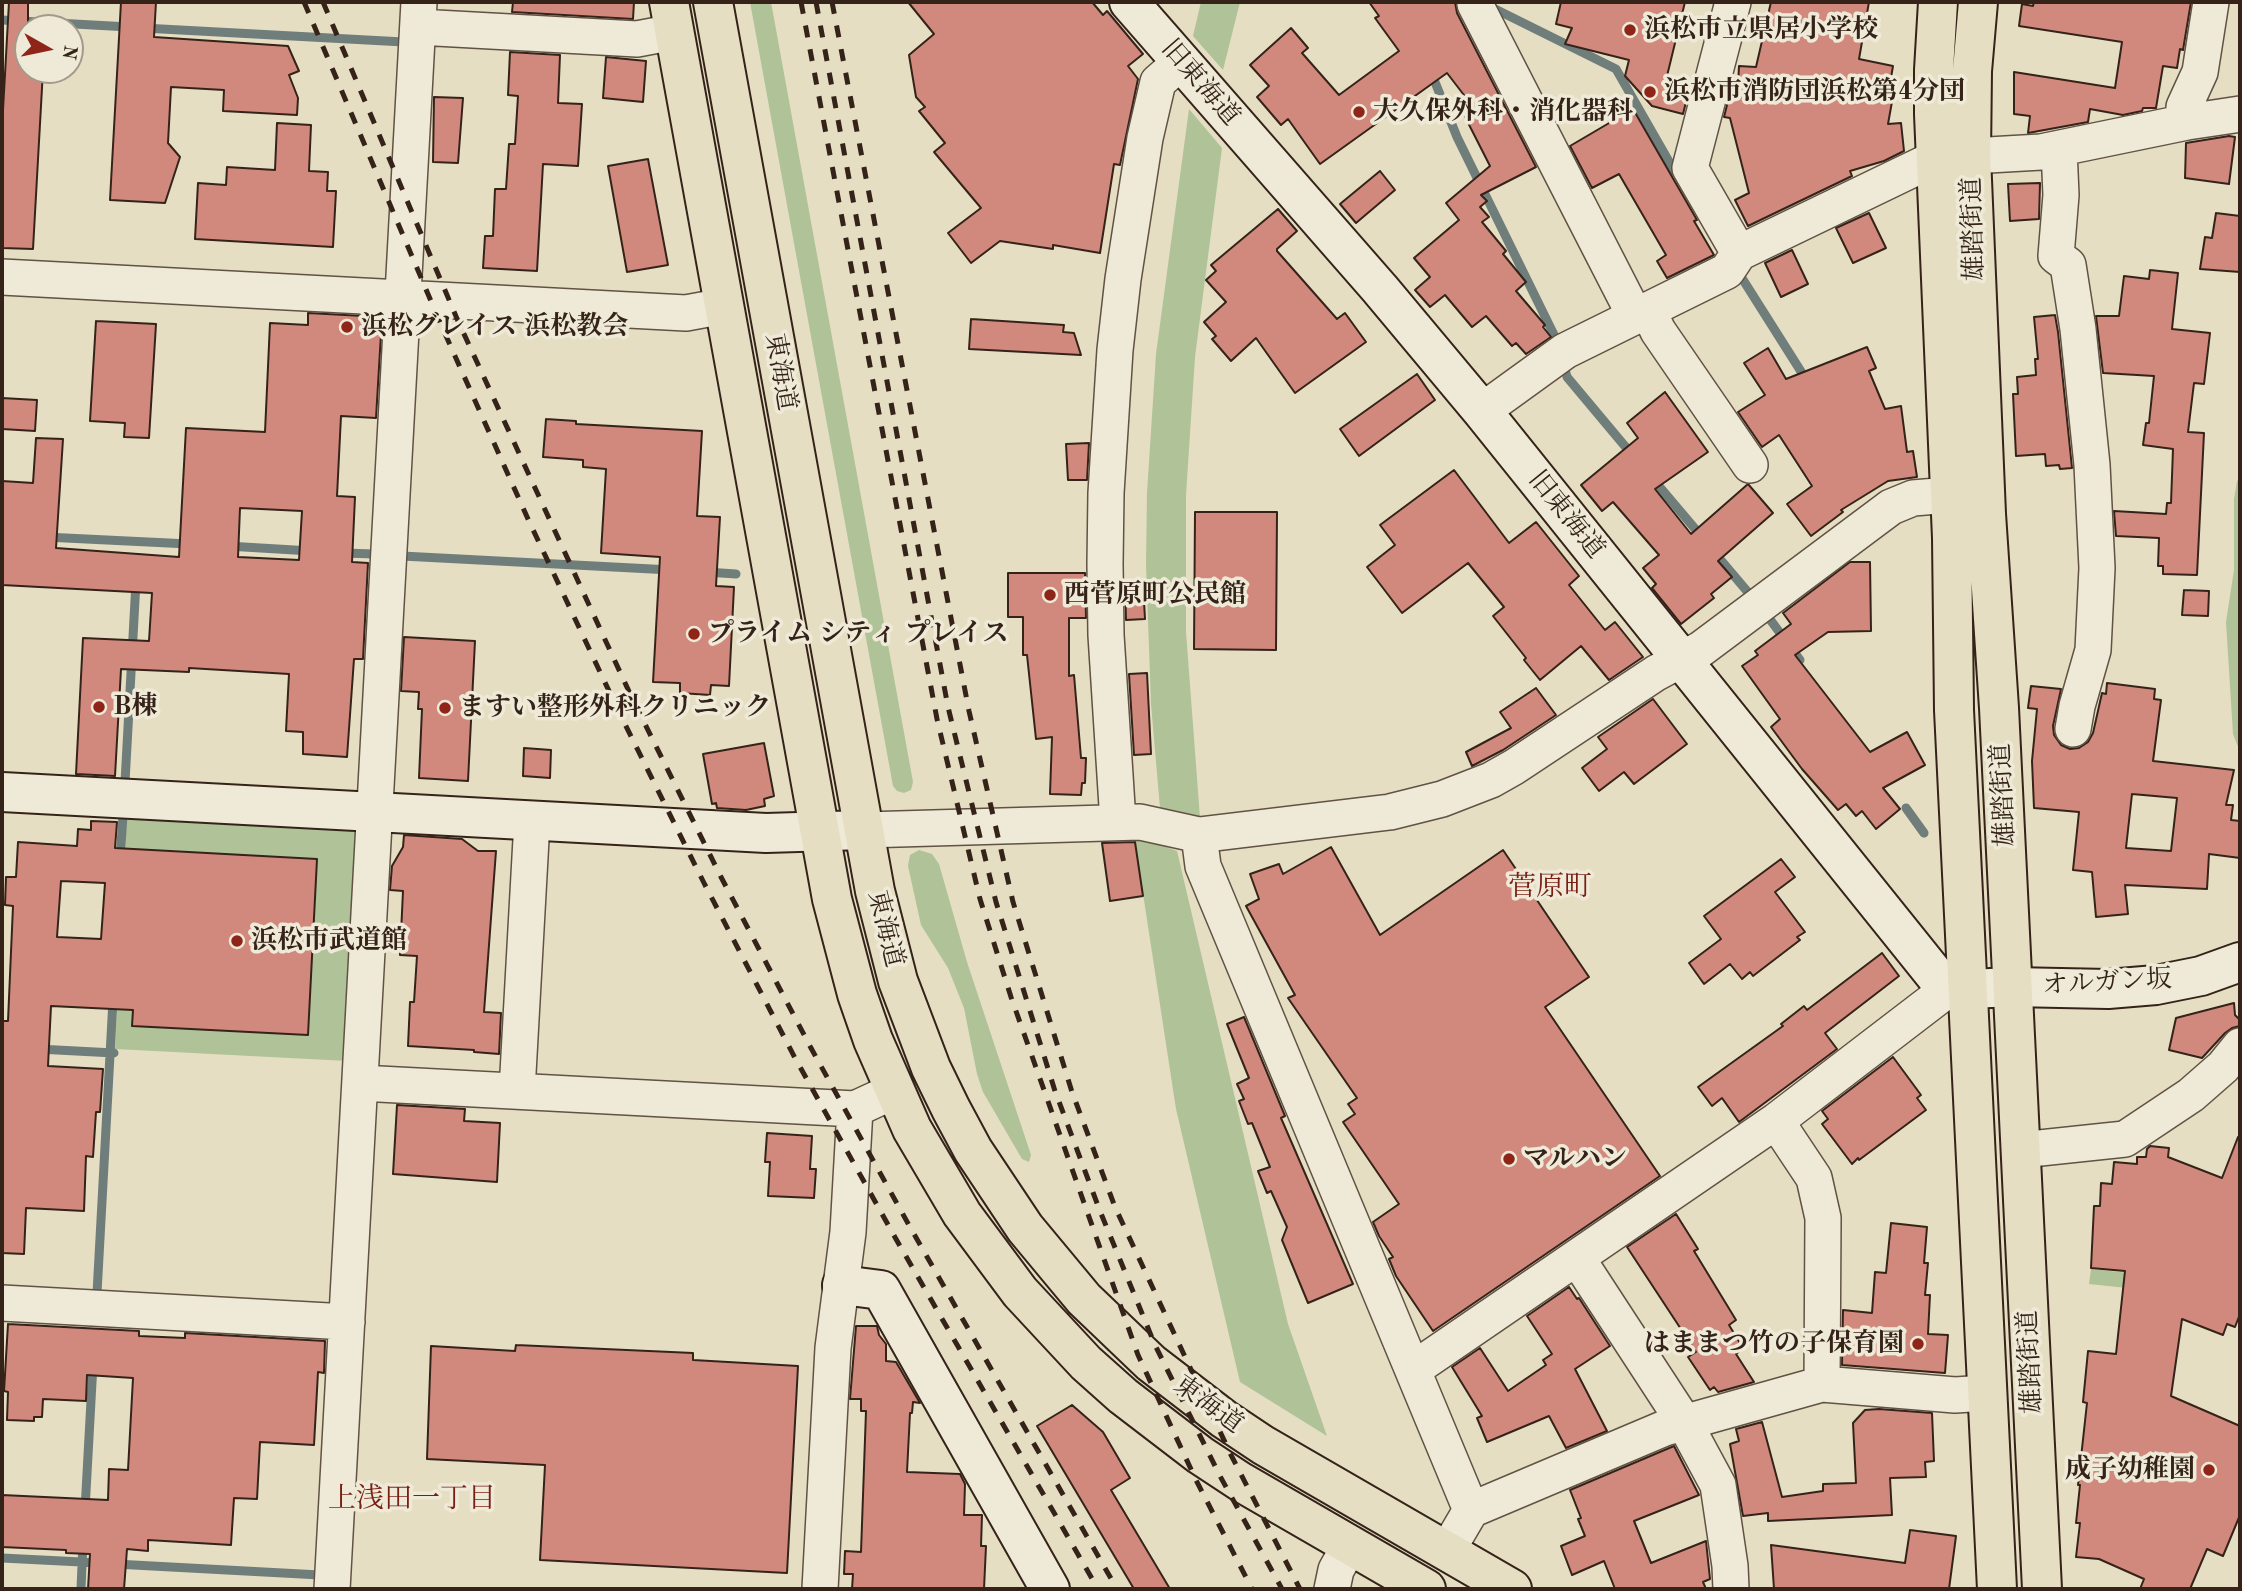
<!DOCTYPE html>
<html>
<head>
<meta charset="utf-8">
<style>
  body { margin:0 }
  #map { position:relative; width:2242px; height:1591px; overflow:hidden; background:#e5dec2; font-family:"Old Standard TT",serif }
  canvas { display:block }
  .frame { position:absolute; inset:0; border:4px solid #35231a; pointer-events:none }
  .north { position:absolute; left:14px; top:14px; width:70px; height:70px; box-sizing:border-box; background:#eeead7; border:2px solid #a49a8b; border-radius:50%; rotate:99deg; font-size:19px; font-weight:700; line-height:28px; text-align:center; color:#35231a }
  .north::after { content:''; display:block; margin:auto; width:24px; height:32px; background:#8f2418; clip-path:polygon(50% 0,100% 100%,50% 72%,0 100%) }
</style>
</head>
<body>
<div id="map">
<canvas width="2242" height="1591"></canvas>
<div class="frame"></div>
<div class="north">N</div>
</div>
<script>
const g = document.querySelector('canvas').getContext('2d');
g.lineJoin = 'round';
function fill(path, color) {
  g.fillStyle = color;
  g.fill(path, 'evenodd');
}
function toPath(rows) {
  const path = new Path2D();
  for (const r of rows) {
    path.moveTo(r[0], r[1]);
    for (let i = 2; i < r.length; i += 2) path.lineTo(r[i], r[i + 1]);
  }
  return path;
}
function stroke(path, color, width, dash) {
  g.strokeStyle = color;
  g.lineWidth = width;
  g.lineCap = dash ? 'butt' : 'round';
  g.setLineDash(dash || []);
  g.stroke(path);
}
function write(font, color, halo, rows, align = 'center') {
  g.font = font + ' "Old Standard TT","Noto Serif JP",serif';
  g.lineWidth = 7;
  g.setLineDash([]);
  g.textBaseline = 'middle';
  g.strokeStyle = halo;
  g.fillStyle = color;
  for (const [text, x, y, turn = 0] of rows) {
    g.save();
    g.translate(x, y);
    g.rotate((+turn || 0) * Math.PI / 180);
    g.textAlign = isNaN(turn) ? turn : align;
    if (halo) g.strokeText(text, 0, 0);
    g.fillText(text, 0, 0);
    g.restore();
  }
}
const green = toPath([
  [750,2,771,2,913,782,911,790,904,793,897,791,893,786],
  [1201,2,1240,2,1223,70,1193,36],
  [1189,109,1222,148,1195,357,1186,495,1186,632,1200,818,1160,808,1151,704,1146,564,1147,493,1156,354],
  [2240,478,2240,752,2233,734,2226,622,2234,570,2234,499,2237,481],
  [127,814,354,827,360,834,348,1061,115,1049],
  [1134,835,1177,851,1288,1324,1327,1436,1240,1382,1176,1109],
  [919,850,932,854,939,864,967,962,1031,1155,1029,1162,1022,1159,983,1092,977,1074,964,1008,948,968,921,925,908,866,910,855],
  [2091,1269,2167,1277,2165,1292,2089,1284]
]);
const stream = toPath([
  [1489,6,1616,69,1675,172],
  [2,20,129,27],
  [143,28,404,42],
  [1431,72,1457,137,1558,343],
  [1740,275,1807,381],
  [1564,365,1567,377,1634,457],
  [1652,478,1702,537],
  [45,537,189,544],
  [227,546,311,551],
  [1713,551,1752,597],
  [342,553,376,554],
  [402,556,671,570],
  [706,572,736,574],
  [1766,614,1800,660],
  [125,782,136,582],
  [1906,808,1924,833],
  [120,860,123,816],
  [38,1049,114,1053],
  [97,1293,113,1000],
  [85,1510,93,1364],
  [2,1558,101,1563],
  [115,1564,320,1575],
  [81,1589,83,1542]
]);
const building = toPath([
  [9,2,28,2,28,70,43,70,33,249,2,248,2,128,9,2],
  [121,2,156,2,154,37,288,46,299,71,289,75,298,98,297,115,223,111,224,90,171,87,168,143,180,157,165,203,110,200,121,2],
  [513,2,634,2,633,19,512,12,513,2],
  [908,2,1092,2,1103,15,1107,11,1143,54,1128,66,1138,79,1120,165,1114,164,1100,253,1053,245,1053,249,1000,241,971,263,948,233,981,208,934,152,945,143,919,111,925,107,916,97,909,55,934,34,908,2],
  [1369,2,1455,2,1457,13,1536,167,1481,195,1487,201,1480,207,1489,217,1482,222,1506,251,1503,254,1526,282,1516,291,1545,325,1543,327,1551,337,1526,354,1516,343,1512,346,1486,316,1472,327,1445,295,1430,307,1415,290,1430,277,1414,258,1459,220,1446,203,1490,166,1459,105,1467,99,1447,73,1320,164,1288,119,1281,125,1257,97,1269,86,1250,65,1291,28,1308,48,1302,53,1339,95,1399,51,1375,18,1379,16,1369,2],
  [1561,2,1685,2,1667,76,1691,82,1683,114,1652,106,1625,76,1629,60,1565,44,1572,28,1556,24,1561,2],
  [1771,2,1869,2,1859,59,1893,66,1888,95,1893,96,1888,124,1901,123,1904,151,1884,161,1850,171,1852,176,1748,226,1735,200,1749,193,1730,118,1724,117,1732,85,1738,85,1739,66,1756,67,1771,2],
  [2034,2,2191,2,2183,50,2180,49,2177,68,2163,66,2156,108,2143,108,2142,111,2123,115,2090,109,2088,122,2028,133,2030,116,2014,114,2014,72,2115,88,2122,42,2019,26,2022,4,2033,6,2034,2],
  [510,52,560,55,558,103,582,104,578,166,543,164,537,271,483,268,485,236,493,236,495,189,506,189,509,144,515,144,518,96,508,95,510,52],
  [606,57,646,61,643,102,603,98,606,57],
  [434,97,463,98,458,163,433,162,434,97],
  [1633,109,1697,220,1694,221,1714,255,1667,278,1657,261,1666,255,1619,174,1592,188,1570,146,1633,109],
  [277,123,311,125,309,171,328,172,327,191,336,191,333,247,195,239,198,183,226,185,227,167,275,170,277,123],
  [2229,136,2235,137,2229,184,2185,178,2186,143,2229,136],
  [648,159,668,265,627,272,608,166,648,159],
  [1380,171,1395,190,1356,223,1340,204,1380,171],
  [2040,183,2039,219,2010,221,2008,184,2040,183],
  [1278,209,1297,231,1277,249,1277,251,1337,319,1345,313,1366,342,1295,393,1256,338,1231,361,1212,339,1216,336,1204,322,1226,302,1206,280,1216,271,1211,265,1278,209],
  [1869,213,1886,248,1853,263,1836,228,1869,213],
  [2216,213,2240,216,2240,272,2200,269,2205,237,2212,238,2216,213],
  [1792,250,1808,284,1781,297,1765,263,1792,250],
  [2150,270,2178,273,2172,329,2210,333,2204,384,2194,383,2188,432,2204,433,2197,575,2163,574,2163,566,2158,566,2159,538,2116,536,2114,511,2166,514,2167,503,2171,503,2173,449,2143,445,2146,423,2149,423,2154,376,2103,373,2096,316,2119,316,2124,276,2149,279,2150,270],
  [308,313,382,317,376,418,341,416,337,496,355,497,352,562,368,563,363,659,354,659,347,757,303,754,303,732,286,731,289,674,189,668,189,672,121,669,115,776,76,774,83,638,149,641,152,593,2,585,2,481,33,483,36,438,63,439,56,548,179,557,186,428,265,432,270,323,308,325,308,313],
  [240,508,302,511,299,560,238,557,240,508],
  [2055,315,2058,332,2072,468,2060,469,2059,465,2046,466,2045,454,2016,456,2013,394,2018,394,2017,377,2036,375,2035,359,2038,359,2034,317,2055,315],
  [971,319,1064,325,1063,332,1074,333,1081,355,969,349,971,319],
  [96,321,156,324,149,438,124,437,125,423,90,421,96,321],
  [1867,347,1876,368,1869,371,1885,409,1901,406,1907,452,1913,451,1917,477,1888,481,1841,510,1843,512,1811,536,1787,504,1812,486,1779,435,1762,447,1738,412,1765,395,1744,363,1768,348,1786,379,1867,347],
  [1417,374,1435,400,1359,456,1340,429,1417,374],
  [1665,392,1708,452,1655,489,1691,534,1748,484,1773,513,1718,561,1732,577,1711,594,1714,598,1681,624,1652,588,1656,584,1643,568,1659,555,1613,502,1602,511,1581,485,1638,438,1627,423,1665,392],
  [2,398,37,400,35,431,2,429,2,398],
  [546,419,576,421,576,424,702,431,697,516,720,517,716,586,734,587,729,686,711,685,710,695,680,693,680,683,653,682,660,557,601,553,606,469,583,467,583,460,543,457,546,419],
  [1089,443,1087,480,1068,480,1066,444,1089,443],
  [1454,470,1509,543,1536,522,1579,576,1569,585,1605,630,1615,622,1643,657,1609,680,1581,646,1540,680,1524,660,1526,658,1493,616,1504,607,1468,563,1402,613,1367,567,1395,545,1380,525,1454,470],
  [1195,512,1277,512,1276,650,1194,649,1195,512],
  [1850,562,1870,562,1871,631,1828,632,1795,655,1870,752,1907,732,1925,765,1883,788,1900,809,1876,829,1862,811,1856,816,1846,804,1838,810,1802,769,1771,727,1780,719,1742,666,1758,655,1755,651,1791,624,1783,613,1850,562],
  [1008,573,1085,573,1086,618,1069,618,1069,676,1074,675,1081,758,1086,758,1085,783,1082,783,1081,795,1050,794,1052,737,1036,739,1027,655,1023,655,1023,617,1008,617,1008,573],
  [1143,583,1145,619,1126,620,1125,584,1143,583],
  [2184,590,2209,591,2208,616,2182,615,2184,590],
  [404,637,475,641,468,781,419,778,422,709,418,709,419,692,401,691,404,637],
  [1147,673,1151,754,1134,755,1129,674,1147,673],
  [2107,683,2155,689,2154,699,2161,700,2153,761,2234,770,2226,805,2233,805,2231,820,2240,821,2240,858,2209,854,2207,889,2125,885,2128,914,2096,917,2092,872,2073,870,2079,812,2034,808,2032,761,2037,709,2028,708,2031,686,2061,689,2053,726,2054,735,2061,745,2070,749,2079,748,2088,742,2093,733,2102,693,2106,694,2107,683],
  [2132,794,2177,798,2171,851,2126,848,2132,794],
  [1536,688,1556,715,1503,750,1472,766,1466,752,1511,728,1500,712,1536,688],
  [1653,699,1687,744,1634,784,1624,772,1599,791,1582,768,1607,749,1598,737,1653,699],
  [764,743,774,796,764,799,765,806,746,810,717,808,716,803,712,804,703,754,764,743],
  [524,748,551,750,550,778,523,776,524,748],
  [91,821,117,822,115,848,317,859,308,1035,132,1026,133,1010,51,1006,48,1066,103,1069,100,1112,96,1112,93,1157,86,1156,84,1211,26,1208,24,1254,2,1253,2,1021,8,1021,13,906,5,905,6,877,16,877,18,842,77,846,78,829,91,830,91,821],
  [61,881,105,883,101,939,57,937,61,881],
  [404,835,462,839,478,851,496,851,484,1012,501,1013,499,1054,474,1052,474,1050,408,1046,410,1002,414,1002,417,956,400,955,403,891,390,890,392,866,403,847,404,835],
  [1135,842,1143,896,1110,901,1102,843,1135,842],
  [1331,847,1380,935,1503,850,1589,977,1545,1007,1660,1176,1433,1331,1396,1276,1389,1259,1393,1257,1379,1236,1373,1222,1399,1204,1343,1122,1355,1114,1348,1104,1357,1098,1288,998,1295,995,1246,906,1259,899,1250,874,1279,864,1283,874,1331,847],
  [1781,859,1795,877,1775,892,1805,932,1797,937,1800,940,1753,976,1750,972,1742,979,1730,964,1704,984,1689,963,1721,939,1704,916,1781,859],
  [1882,953,1899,976,1825,1033,1837,1049,1739,1122,1722,1098,1712,1106,1698,1087,1783,1026,1781,1024,1804,1006,1807,1010,1882,953],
  [2234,1003,2235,1015,2240,1020,2240,1026,2232,1028,2225,1033,2202,1058,2169,1050,2176,1018,2234,1003],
  [1244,1017,1285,1116,1281,1118,1353,1284,1308,1303,1282,1240,1287,1227,1271,1191,1267,1193,1258,1171,1270,1167,1252,1123,1248,1124,1239,1101,1244,1099,1237,1084,1249,1078,1227,1024,1244,1017],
  [1893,1057,1921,1095,1917,1098,1926,1110,1859,1160,1858,1158,1852,1164,1822,1124,1828,1119,1822,1111,1893,1057],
  [397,1105,465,1109,464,1121,500,1123,497,1182,393,1174,397,1105],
  [767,1133,812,1136,810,1169,816,1169,814,1198,768,1196,770,1162,765,1162,767,1133],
  [2238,1137,2240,1137,2240,1314,2235,1327,2227,1324,2223,1335,2182,1319,2171,1396,2240,1426,2240,1515,2223,1556,2207,1549,2190,1589,2140,1589,2144,1579,2099,1559,2076,1557,2080,1523,2076,1523,2080,1485,2078,1485,2087,1403,2083,1402,2088,1351,2116,1354,2125,1271,2091,1268,2094,1206,2100,1206,2101,1183,2112,1184,2114,1162,2137,1164,2137,1157,2146,1157,2147,1149,2150,1146,2169,1148,2168,1157,2222,1178,2238,1137],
  [1676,1214,1698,1249,1694,1251,1736,1320,1729,1325,1743,1348,1736,1354,1754,1382,1718,1392,1714,1387,1710,1390,1688,1357,1696,1352,1627,1247,1676,1214],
  [1891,1223,1927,1227,1924,1263,1928,1263,1925,1295,1930,1295,1928,1334,1948,1335,1945,1373,1842,1365,1843,1310,1872,1313,1875,1272,1886,1273,1891,1223],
  [1569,1287,1577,1299,1579,1298,1610,1346,1575,1369,1607,1431,1566,1448,1549,1416,1487,1442,1477,1418,1482,1416,1452,1367,1480,1348,1508,1391,1546,1365,1543,1360,1552,1354,1527,1316,1569,1287],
  [8,1324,139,1331,139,1336,185,1338,185,1333,325,1341,324,1373,318,1372,314,1445,260,1442,257,1499,234,1498,231,1545,148,1540,148,1551,127,1549,124,1589,88,1589,90,1554,66,1553,66,1550,2,1547,2,1495,108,1500,109,1469,128,1470,133,1378,87,1375,86,1401,43,1399,42,1417,34,1417,34,1421,7,1420,8,1392,4,1391,8,1324],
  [856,1326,877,1326,879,1335,886,1344,886,1361,896,1362,920,1403,913,1402,912,1413,910,1413,907,1472,960,1474,965,1484,964,1515,982,1515,981,1546,986,1546,984,1589,852,1589,853,1574,844,1574,845,1551,861,1552,866,1411,861,1411,861,1399,850,1399,856,1326],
  [516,1345,693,1353,693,1360,798,1366,787,1573,540,1560,545,1465,427,1459,431,1346,515,1351,516,1345],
  [1072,1405,1103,1432,1130,1478,1111,1490,1170,1589,1134,1589,1037,1426,1072,1405],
  [1879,1409,1932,1413,1934,1461,1925,1462,1926,1477,1890,1478,1892,1515,1768,1521,1768,1513,1743,1516,1730,1444,1739,1441,1736,1429,1762,1422,1782,1497,1823,1491,1823,1484,1856,1483,1853,1423,1865,1410,1879,1409],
  [1674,1446,1699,1495,1634,1521,1651,1563,1706,1541,1710,1579,1703,1582,1706,1589,1615,1589,1604,1561,1572,1575,1561,1546,1585,1536,1578,1519,1581,1518,1570,1490,1674,1446],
  [1910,1530,1956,1536,1949,1589,1774,1589,1771,1545,1905,1563,1910,1530]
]);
const street = toPath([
  [1733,2,1690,168,1739,253],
  [1475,4,1635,316],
  [418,27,637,39,674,32],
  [2187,122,2184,107,2200,72,2211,2],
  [2059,149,2061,195,2056,256,2068,265,2078,329,2092,465,2097,568,2093,650,2077,706,2073,729],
  [2,277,686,313,724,306],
  [1648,310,1658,331,1750,465],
  [1482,411,1565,351,1727,271,1739,253,1936,158,2041,152,2187,122,2240,114],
  [1118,822,1106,635,1105,564,1106,493,1115,350,1123,279,1145,138,1158,82,1181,62],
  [864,830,1140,822,1199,835,1390,812,1442,799,1491,780,1514,767,1656,673,1701,649,1891,507,1913,498,1950,495],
  [1199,835,1203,866,1471,1510],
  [360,1083,855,1109],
  [517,1091,532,821],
  [1776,1121,1814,1178,1823,1218,1822,1384],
  [2021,1150,2125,1139,2191,1095,2223,1067,2240,1046],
  [1577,1258,1684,1422,1718,1485,1730,1566,1731,1589],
  [2,1303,347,1322],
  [1412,1367,1424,1362,1776,1121,1947,990],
  [1447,1551,1471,1510,1665,1428,1822,1384,1955,1395,1987,1393],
  [332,1589,419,2],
  [820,1589,833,1348,848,1232,855,1109,894,1091],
  [1332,1589,1336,1570,1350,1545]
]);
const secondary = toPath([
  [1129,2,1380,289,1482,411,1947,990,2013,987,2108,989,2156,985,2201,976,2240,962],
  [2,792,766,833,864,830],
  [842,1285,881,1290,1050,1589]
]);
const primary = toPath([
  [1938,2,1934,70,1934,114,1952,538,1954,710,1997,1589],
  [1978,2,1972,71,1971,156,1986,514,1999,708,2042,1589]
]);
const highway = toPath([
  [669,2,832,899,857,994,873,1040,912,1129,962,1214,1020,1292,1086,1363,1123,1396,1200,1455,1241,1482,1426,1589],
  [713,2,875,891,898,981,931,1068,951,1109,973,1150,1025,1228,1084,1299,1151,1363,1224,1419,1263,1445,1512,1589]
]);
const rail = toPath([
  [304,2,442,327,528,519,617,708,704,883,795,1058,896,1239,1098,1589],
  [323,2,458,321,632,698,721,877,811,1048,910,1227,1117,1589],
  [801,2,937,719,980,899,1011,997,1138,1355,1196,1480,1252,1589],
  [816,2,948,707,996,902,1055,1091,1100,1211,1155,1345,1220,1476,1282,1589],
  [832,2,969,711,1013,902,1072,1092,1115,1207,1230,1453,1300,1589]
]);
const markers = [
  [1630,30,7,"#8f2418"],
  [1650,92,7,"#8f2418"],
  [1359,112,7,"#8f2418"],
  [347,327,7,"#8f2418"],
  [1050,595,7,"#8f2418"],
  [694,634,7,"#8f2418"],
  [99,707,7,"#8f2418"],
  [445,708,7,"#8f2418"],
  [237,941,7,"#8f2418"],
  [1509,1159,7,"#8f2418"],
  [1918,1344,7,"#8f2418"],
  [2209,1470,7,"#8f2418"]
];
const poiNames = [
  ["浜松市立県居小学校",1644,30],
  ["浜松市消防団浜松第4分団",1664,92],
  ["大久保外科・消化器科",1373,112],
  ["浜松グレイス 浜松教会",361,327],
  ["西菅原町公民館",1064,595],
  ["プライム シティ プレイス",708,634],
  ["B棟",113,707],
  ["ますい整形外科クリニック",459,708],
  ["浜松市武道館",251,941],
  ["マルハン",1523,1159],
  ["はままつ竹の子保育園",1904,1344,"right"],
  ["成子幼稚園",2195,1470,"right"]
];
const streetNames = [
  ["旧東海道",1200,83,49],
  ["雄踏街道",1974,229,-92],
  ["東海道",780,372,80],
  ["旧東海道",1566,515,51],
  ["雄踏街道",2004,795,-93],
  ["東海道",885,929,76],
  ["オルガン坂",2107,983,-3],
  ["雄踏街道",2031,1362,-93],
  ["東海道",1208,1405,36]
];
const neighbourhoodNames = [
  ["菅原町",1550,888],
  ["上浅田一丁目",412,1500]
];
fill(green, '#b0c297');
stroke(stream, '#707e7b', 9);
fill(building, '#d2897d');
stroke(building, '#35231a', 2);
stroke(street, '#615244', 38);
stroke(secondary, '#35231a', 42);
stroke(primary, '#35231a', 42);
stroke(highway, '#35231a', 42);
stroke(street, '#eeead7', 35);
stroke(secondary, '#eeead7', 38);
stroke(primary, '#e5dec2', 38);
stroke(highway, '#e5dec2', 38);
stroke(rail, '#35231a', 5, [12, 12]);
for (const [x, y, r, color] of markers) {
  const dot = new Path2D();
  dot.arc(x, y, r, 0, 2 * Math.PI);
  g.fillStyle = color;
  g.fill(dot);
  stroke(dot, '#eeead7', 2.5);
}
write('bold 26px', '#35231a', '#eeead7', poiNames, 'left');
write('26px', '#35231a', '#eeead7', streetNames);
write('28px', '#7a1f14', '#eeead7', neighbourhoodNames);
</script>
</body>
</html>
